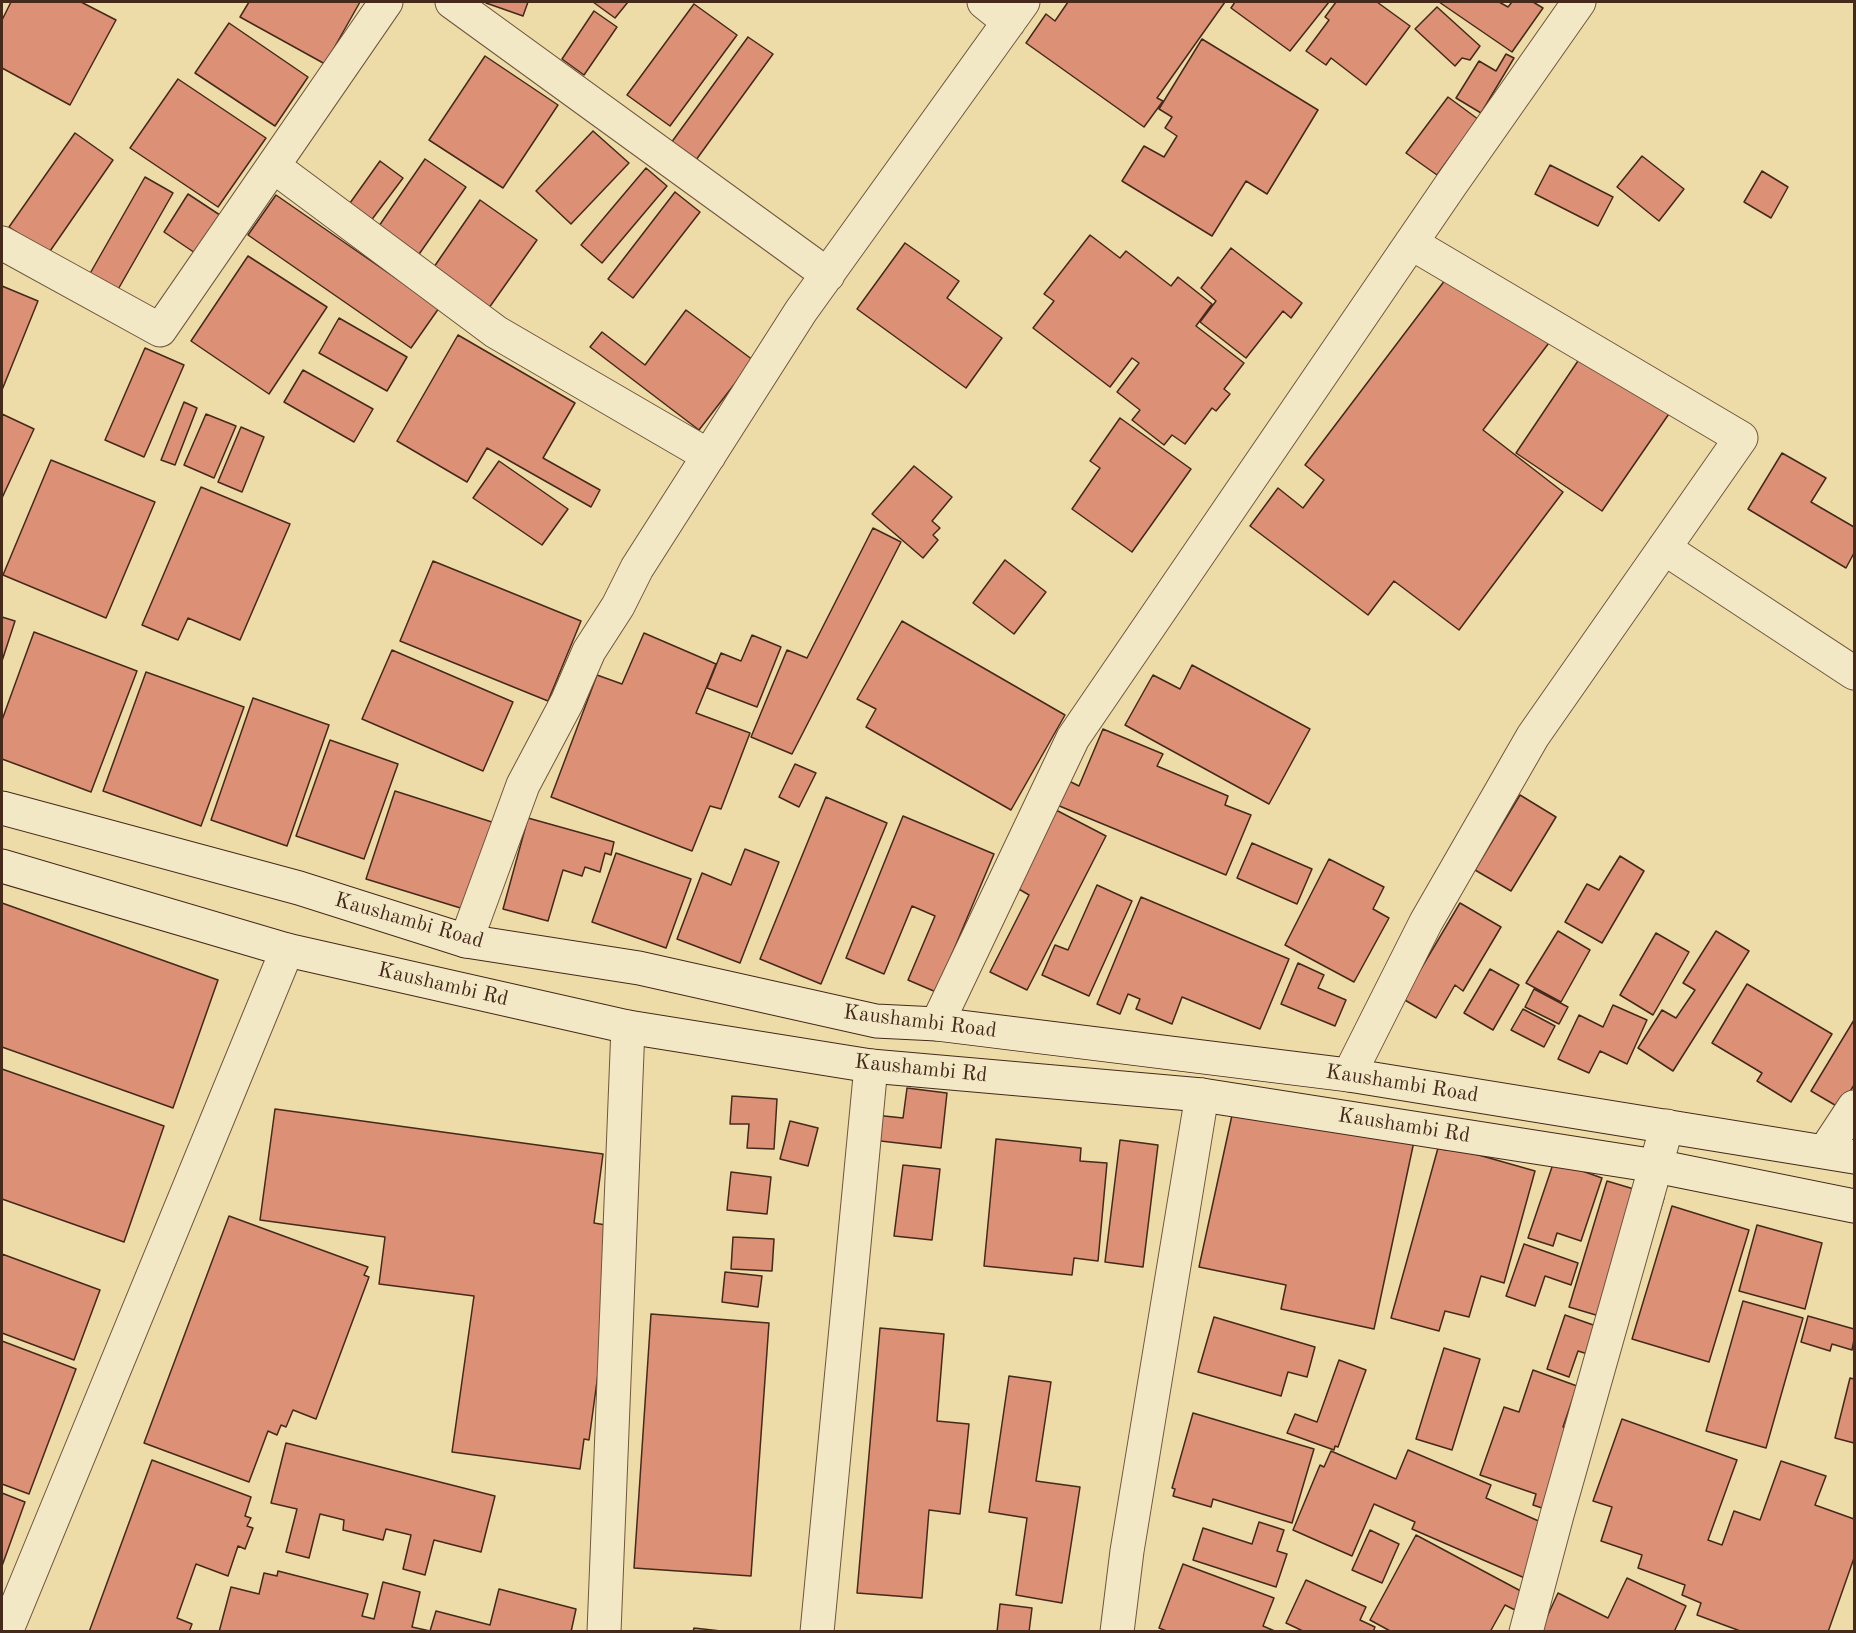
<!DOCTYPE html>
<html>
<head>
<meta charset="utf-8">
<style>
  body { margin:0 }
  #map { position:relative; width:1856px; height:1633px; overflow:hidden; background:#eddca8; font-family:"Old Standard TT",serif }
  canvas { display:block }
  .frame { position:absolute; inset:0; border:3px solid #45291b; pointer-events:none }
</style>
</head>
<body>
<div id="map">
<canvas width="1856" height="1633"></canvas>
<div class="frame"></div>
</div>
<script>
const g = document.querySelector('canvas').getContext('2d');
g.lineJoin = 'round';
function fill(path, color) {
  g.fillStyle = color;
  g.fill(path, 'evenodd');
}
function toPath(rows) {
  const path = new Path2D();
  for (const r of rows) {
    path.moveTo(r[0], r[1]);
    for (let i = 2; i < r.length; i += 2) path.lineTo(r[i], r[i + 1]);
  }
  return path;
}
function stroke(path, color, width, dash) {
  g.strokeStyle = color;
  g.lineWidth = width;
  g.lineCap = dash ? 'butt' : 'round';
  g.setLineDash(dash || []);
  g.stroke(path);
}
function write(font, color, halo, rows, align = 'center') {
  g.font = font + ' "Old Standard TT",serif';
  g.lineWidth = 5;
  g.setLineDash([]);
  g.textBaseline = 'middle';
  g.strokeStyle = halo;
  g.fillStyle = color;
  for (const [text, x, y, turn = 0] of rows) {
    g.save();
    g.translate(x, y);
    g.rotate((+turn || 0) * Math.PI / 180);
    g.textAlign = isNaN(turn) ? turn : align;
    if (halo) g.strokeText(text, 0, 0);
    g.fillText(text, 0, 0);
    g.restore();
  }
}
const building = toPath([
  [11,2,81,2,116,20,70,105,2,68,2,20,11,2],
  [249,2,360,2,325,64,240,17,249,2],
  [487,2,528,2,523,16,486,3,487,2],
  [593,2,628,2,615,18,593,2],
  [1068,2,1225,2,1157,98,1163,101,1144,127,1026,43,1046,14,1055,21,1068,2],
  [1235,2,1329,2,1290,51,1231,8,1235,2],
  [1336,2,1377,2,1410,26,1366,85,1331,58,1326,65,1306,51,1329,20,1325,17,1336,2],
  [1439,2,1499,2,1508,7,1512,2,1533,2,1543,8,1512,52,1439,2],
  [694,4,737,35,670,126,627,95,694,4],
  [1437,7,1480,46,1470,60,1462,58,1455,66,1415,29,1437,7],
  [594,11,617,27,584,75,562,59,594,11],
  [229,23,308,77,275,126,195,73,229,23],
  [748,37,773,54,696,160,671,143,748,37],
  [1202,39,1318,110,1267,194,1246,181,1212,236,1122,181,1144,146,1164,157,1177,136,1165,128,1172,117,1159,109,1202,39],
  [1506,54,1514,58,1481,113,1456,98,1479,61,1496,71,1506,54],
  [485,56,558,105,503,188,429,140,485,56],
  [178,79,266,138,218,207,130,148,178,79],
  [1448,97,1486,125,1455,150,1437,175,1406,153,1448,97],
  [593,131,629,163,571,224,536,191,593,131],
  [75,133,113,160,48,254,9,227,75,133],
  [1642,156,1684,189,1659,221,1617,187,1642,156],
  [425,159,466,187,408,270,368,242,425,159],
  [380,161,403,178,367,226,345,210,380,161],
  [1550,165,1613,197,1598,226,1535,194,1550,165],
  [646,168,667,186,602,263,581,245,646,168],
  [1762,171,1788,187,1771,218,1744,202,1762,171],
  [145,177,173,193,116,293,88,277,145,177],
  [675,192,700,212,633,298,608,279,675,192],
  [188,194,226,219,201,257,164,232,188,194],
  [276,195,439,308,411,348,248,235,276,195],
  [480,200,537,240,479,322,423,283,480,200],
  [1090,235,1120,258,1126,251,1171,286,1178,277,1212,304,1196,326,1244,363,1224,389,1230,394,1216,411,1212,408,1185,444,1172,435,1164,445,1132,420,1140,410,1117,392,1139,363,1132,358,1110,387,1033,328,1054,301,1044,294,1090,235],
  [905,243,959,281,947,298,1002,338,966,388,857,309,905,243],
  [1231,248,1302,303,1291,318,1283,311,1246,358,1200,322,1216,301,1201,288,1231,248],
  [248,256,327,307,269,394,191,341,248,256],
  [1461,259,1558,331,1483,430,1563,492,1459,630,1394,581,1368,615,1250,526,1278,488,1303,508,1324,480,1305,465,1461,259],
  [2,286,38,301,2,390,2,286],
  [686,310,753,360,699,430,590,347,602,332,645,365,686,310],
  [339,318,407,357,387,391,319,353,339,318],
  [458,335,575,403,543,458,600,490,591,507,487,448,467,482,397,441,458,335],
  [145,348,184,365,144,457,105,440,145,348],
  [1586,349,1673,408,1602,511,1516,453,1586,349],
  [303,370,373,409,354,442,284,402,303,370],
  [184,402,197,408,175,465,161,460,184,402],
  [2,414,34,429,2,498,2,414],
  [206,414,236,426,214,478,184,465,206,414],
  [1120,418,1191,469,1132,552,1072,509,1100,468,1090,461,1120,418],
  [241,427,264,437,242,492,218,482,241,427],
  [1782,453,1826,478,1811,502,1854,527,1854,553,1846,568,1748,509,1782,453],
  [51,460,155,502,106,618,3,575,51,460],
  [499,461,568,509,542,545,473,498,499,461],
  [914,466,952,497,932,521,940,528,933,535,938,540,923,558,872,514,914,466],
  [201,487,290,524,240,640,188,618,178,640,142,625,201,487],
  [873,528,901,542,792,754,751,737,787,650,807,658,873,528],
  [1005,560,1046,592,1014,634,973,603,1005,560],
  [433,561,581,621,548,701,400,641,433,561],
  [2,617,15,621,2,661,2,617],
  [902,621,1065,715,1011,810,866,727,876,709,857,699,902,621],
  [34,632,137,671,91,792,2,759,2,720,34,632],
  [644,633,716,664,696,713,750,733,721,809,710,806,692,851,551,797,597,675,622,684,644,633],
  [752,635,781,647,757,707,707,688,721,653,741,661,752,635],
  [392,650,513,702,483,771,362,719,392,650],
  [1192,665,1310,729,1269,804,1125,725,1153,675,1180,689,1192,665],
  [146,672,244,707,201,826,103,791,146,672],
  [253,698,329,725,287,846,211,820,253,698],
  [1103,729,1163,754,1157,766,1228,796,1225,805,1251,815,1226,875,1057,805,1067,780,1079,786,1103,729],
  [330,740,398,764,364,859,296,836,330,740],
  [795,764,816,773,799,807,779,797,795,764],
  [395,791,495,823,467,910,366,879,395,791],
  [1520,795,1556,817,1511,891,1475,870,1520,795],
  [826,797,887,823,821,984,760,959,826,797],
  [1056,810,1106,836,1027,990,990,972,1029,895,1017,888,1056,810],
  [903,816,994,854,936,992,908,980,935,916,912,906,884,974,846,958,903,816],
  [528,818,614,842,611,855,605,853,600,872,585,867,582,876,563,870,548,921,503,909,528,818],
  [1252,843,1312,869,1297,904,1237,878,1252,843],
  [745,849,779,862,740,963,677,939,702,873,731,885,745,849],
  [616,853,691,879,666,948,592,922,616,853],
  [1620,856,1644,871,1602,943,1565,922,1587,884,1599,890,1620,856],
  [1329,859,1384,887,1373,909,1389,918,1354,982,1285,945,1329,859],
  [1097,885,1132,901,1089,996,1042,975,1055,945,1068,950,1097,885],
  [1141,897,1289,959,1260,1029,1182,997,1172,1024,1136,1009,1140,999,1128,994,1120,1014,1097,1004,1141,897],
  [2,903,218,980,173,1108,2,1047,2,903],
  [1460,903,1501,927,1463,991,1455,985,1436,1018,1403,999,1460,903],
  [1558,931,1590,950,1561,1002,1526,983,1558,931],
  [1716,931,1749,951,1673,1071,1638,1048,1662,1010,1676,1018,1695,990,1683,983,1716,931],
  [1656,933,1689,952,1653,1015,1620,995,1656,933],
  [1298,963,1324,975,1318,988,1346,1000,1335,1026,1281,1004,1298,963],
  [1490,969,1519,985,1493,1030,1464,1013,1490,969],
  [1747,984,1832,1034,1791,1102,1757,1081,1762,1073,1712,1043,1747,984],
  [1534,989,1568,1007,1559,1024,1525,1007,1534,989],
  [1613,1005,1647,1020,1627,1064,1600,1051,1589,1073,1558,1059,1579,1015,1603,1027,1613,1005],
  [1523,1009,1555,1026,1544,1047,1511,1030,1523,1009],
  [1854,1020,1854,1085,1840,1108,1811,1091,1854,1020],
  [2,1069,164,1126,124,1242,2,1199,2,1069],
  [907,1088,947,1093,941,1148,872,1140,875,1115,903,1118,907,1088],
  [732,1096,777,1099,774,1149,747,1148,749,1124,730,1124,732,1096],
  [1234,1106,1416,1132,1374,1329,1281,1309,1286,1285,1199,1267,1234,1106],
  [275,1109,603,1154,594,1223,618,1227,589,1440,584,1439,580,1469,452,1452,474,1296,379,1284,385,1237,260,1220,275,1109],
  [790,1121,818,1128,808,1166,780,1159,790,1121],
  [996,1139,1081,1148,1080,1161,1107,1163,1098,1261,1074,1258,1072,1275,984,1266,996,1139],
  [1120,1140,1158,1145,1143,1267,1105,1262,1120,1140],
  [1447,1146,1535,1171,1504,1283,1481,1276,1469,1317,1445,1311,1439,1331,1391,1318,1438,1148,1446,1150,1447,1146],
  [1554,1161,1602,1178,1581,1241,1557,1233,1553,1246,1528,1238,1554,1161],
  [903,1165,940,1169,932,1240,894,1236,903,1165],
  [731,1172,771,1177,767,1214,727,1210,731,1172],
  [1607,1181,1664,1198,1626,1324,1569,1307,1607,1181],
  [1672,1206,1749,1230,1709,1362,1632,1339,1672,1206],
  [229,1216,368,1267,364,1275,369,1277,316,1419,293,1410,286,1427,281,1425,277,1435,268,1431,249,1482,144,1443,229,1216],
  [1757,1225,1822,1243,1805,1309,1739,1291,1757,1225],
  [733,1237,774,1239,772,1271,731,1269,733,1237],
  [1524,1244,1578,1263,1571,1285,1545,1276,1535,1306,1506,1296,1524,1244],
  [2,1254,100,1290,74,1360,2,1333,2,1254],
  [725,1272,762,1276,758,1307,722,1302,725,1272],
  [1743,1301,1803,1318,1766,1448,1706,1431,1743,1301],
  [651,1314,769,1323,751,1576,634,1568,651,1314],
  [1565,1315,1616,1333,1607,1360,1578,1351,1569,1377,1547,1369,1565,1315],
  [1808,1316,1854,1329,1854,1340,1852,1350,1832,1344,1830,1351,1801,1342,1808,1316],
  [1214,1317,1315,1347,1307,1377,1288,1372,1281,1396,1198,1372,1214,1317],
  [880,1328,944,1334,937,1421,969,1424,960,1514,929,1510,922,1598,857,1593,880,1328],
  [2,1341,76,1369,29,1494,2,1484,2,1341],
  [1444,1348,1480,1359,1452,1450,1416,1439,1444,1348],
  [1339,1360,1366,1370,1338,1447,1335,1446,1334,1450,1287,1433,1295,1414,1317,1422,1339,1360],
  [1533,1370,1577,1386,1563,1427,1593,1437,1566,1516,1533,1505,1536,1494,1480,1475,1504,1407,1519,1412,1533,1370],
  [1009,1376,1051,1382,1036,1481,1080,1487,1062,1603,1016,1595,1027,1518,989,1512,1009,1376],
  [1850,1378,1854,1379,1854,1443,1835,1438,1850,1378],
  [1193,1413,1314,1449,1292,1523,1213,1499,1211,1507,1173,1496,1175,1489,1172,1488,1193,1413],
  [1622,1419,1737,1460,1708,1540,1722,1545,1734,1511,1760,1520,1781,1461,1826,1476,1815,1505,1854,1519,1854,1558,1828,1632,1743,1632,1697,1615,1701,1603,1682,1595,1685,1585,1638,1568,1642,1555,1601,1541,1612,1507,1593,1501,1622,1419],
  [286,1443,495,1496,481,1552,434,1540,425,1575,403,1569,411,1535,386,1529,383,1540,343,1530,344,1520,320,1514,309,1558,286,1552,297,1509,271,1503,286,1443],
  [1408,1450,1491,1485,1486,1498,1550,1526,1527,1579,1412,1529,1415,1522,1374,1504,1352,1556,1293,1530,1320,1465,1324,1467,1331,1451,1396,1479,1408,1450],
  [152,1460,251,1497,245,1516,251,1518,247,1526,253,1528,245,1549,238,1546,228,1576,196,1564,177,1618,192,1624,189,1632,89,1632,152,1460],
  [2,1493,25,1502,2,1566,2,1493],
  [1259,1522,1284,1530,1277,1551,1287,1554,1276,1587,1193,1560,1203,1528,1252,1544,1259,1522],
  [1370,1530,1399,1544,1382,1583,1352,1570,1370,1530],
  [1416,1535,1532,1597,1523,1614,1505,1605,1490,1632,1392,1632,1370,1620,1416,1535],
  [1183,1564,1274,1598,1263,1626,1277,1632,1169,1632,1159,1628,1183,1564],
  [278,1571,368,1594,362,1616,374,1619,383,1582,420,1592,412,1627,430,1631,436,1611,490,1625,499,1589,576,1609,571,1632,219,1632,231,1587,259,1594,264,1573,277,1576,278,1571],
  [1627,1578,1686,1606,1674,1632,1540,1632,1558,1593,1608,1618,1627,1578],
  [1306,1580,1366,1607,1360,1620,1375,1627,1373,1632,1305,1632,1286,1623,1306,1580],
  [1000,1604,1032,1608,1029,1632,997,1632,1000,1604],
  [694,1628,730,1632,693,1632,694,1628]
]);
const street = toPath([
  [452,2,828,275],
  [984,2,1009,22],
  [273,166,496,332,709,456],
  [2,243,160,330,386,2],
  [1664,548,1854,673],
  [466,941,523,785,567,702,589,651,618,606,637,568,801,311,1023,2],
  [937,1024,1073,738,1450,186,1579,2],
  [1349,1075,1426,922,1533,736,1741,438,1411,243],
  [1825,1151,1854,1107],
  [6,1632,287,950],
  [604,1632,628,1027],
  [817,1632,871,1066],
  [1117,1632,1127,1551,1202,1095],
  [1526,1632,1557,1515,1667,1126]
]);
const secondary = toPath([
  [2,808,299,888,466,941,639,968,876,1021,937,1024,1349,1075,1854,1157],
  [2,866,287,950,628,1027,871,1066,1202,1095,1656,1166,1854,1206]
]);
const streetNames = [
  ["Kaushambi Road",409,921,16],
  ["Kaushambi Rd",443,985,13],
  ["Kaushambi Road",920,1022,7],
  ["Kaushambi Rd",921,1069,6],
  ["Kaushambi Road",1402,1084,9],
  ["Kaushambi Rd",1404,1126,9]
];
fill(building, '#dc9075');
stroke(building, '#45291b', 1.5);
stroke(street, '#6f563e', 35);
stroke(secondary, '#45291b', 35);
stroke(street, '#f3e8c6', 33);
stroke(secondary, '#f3e8c6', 33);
write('21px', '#45291b', '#f3e8c6', streetNames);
</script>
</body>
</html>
